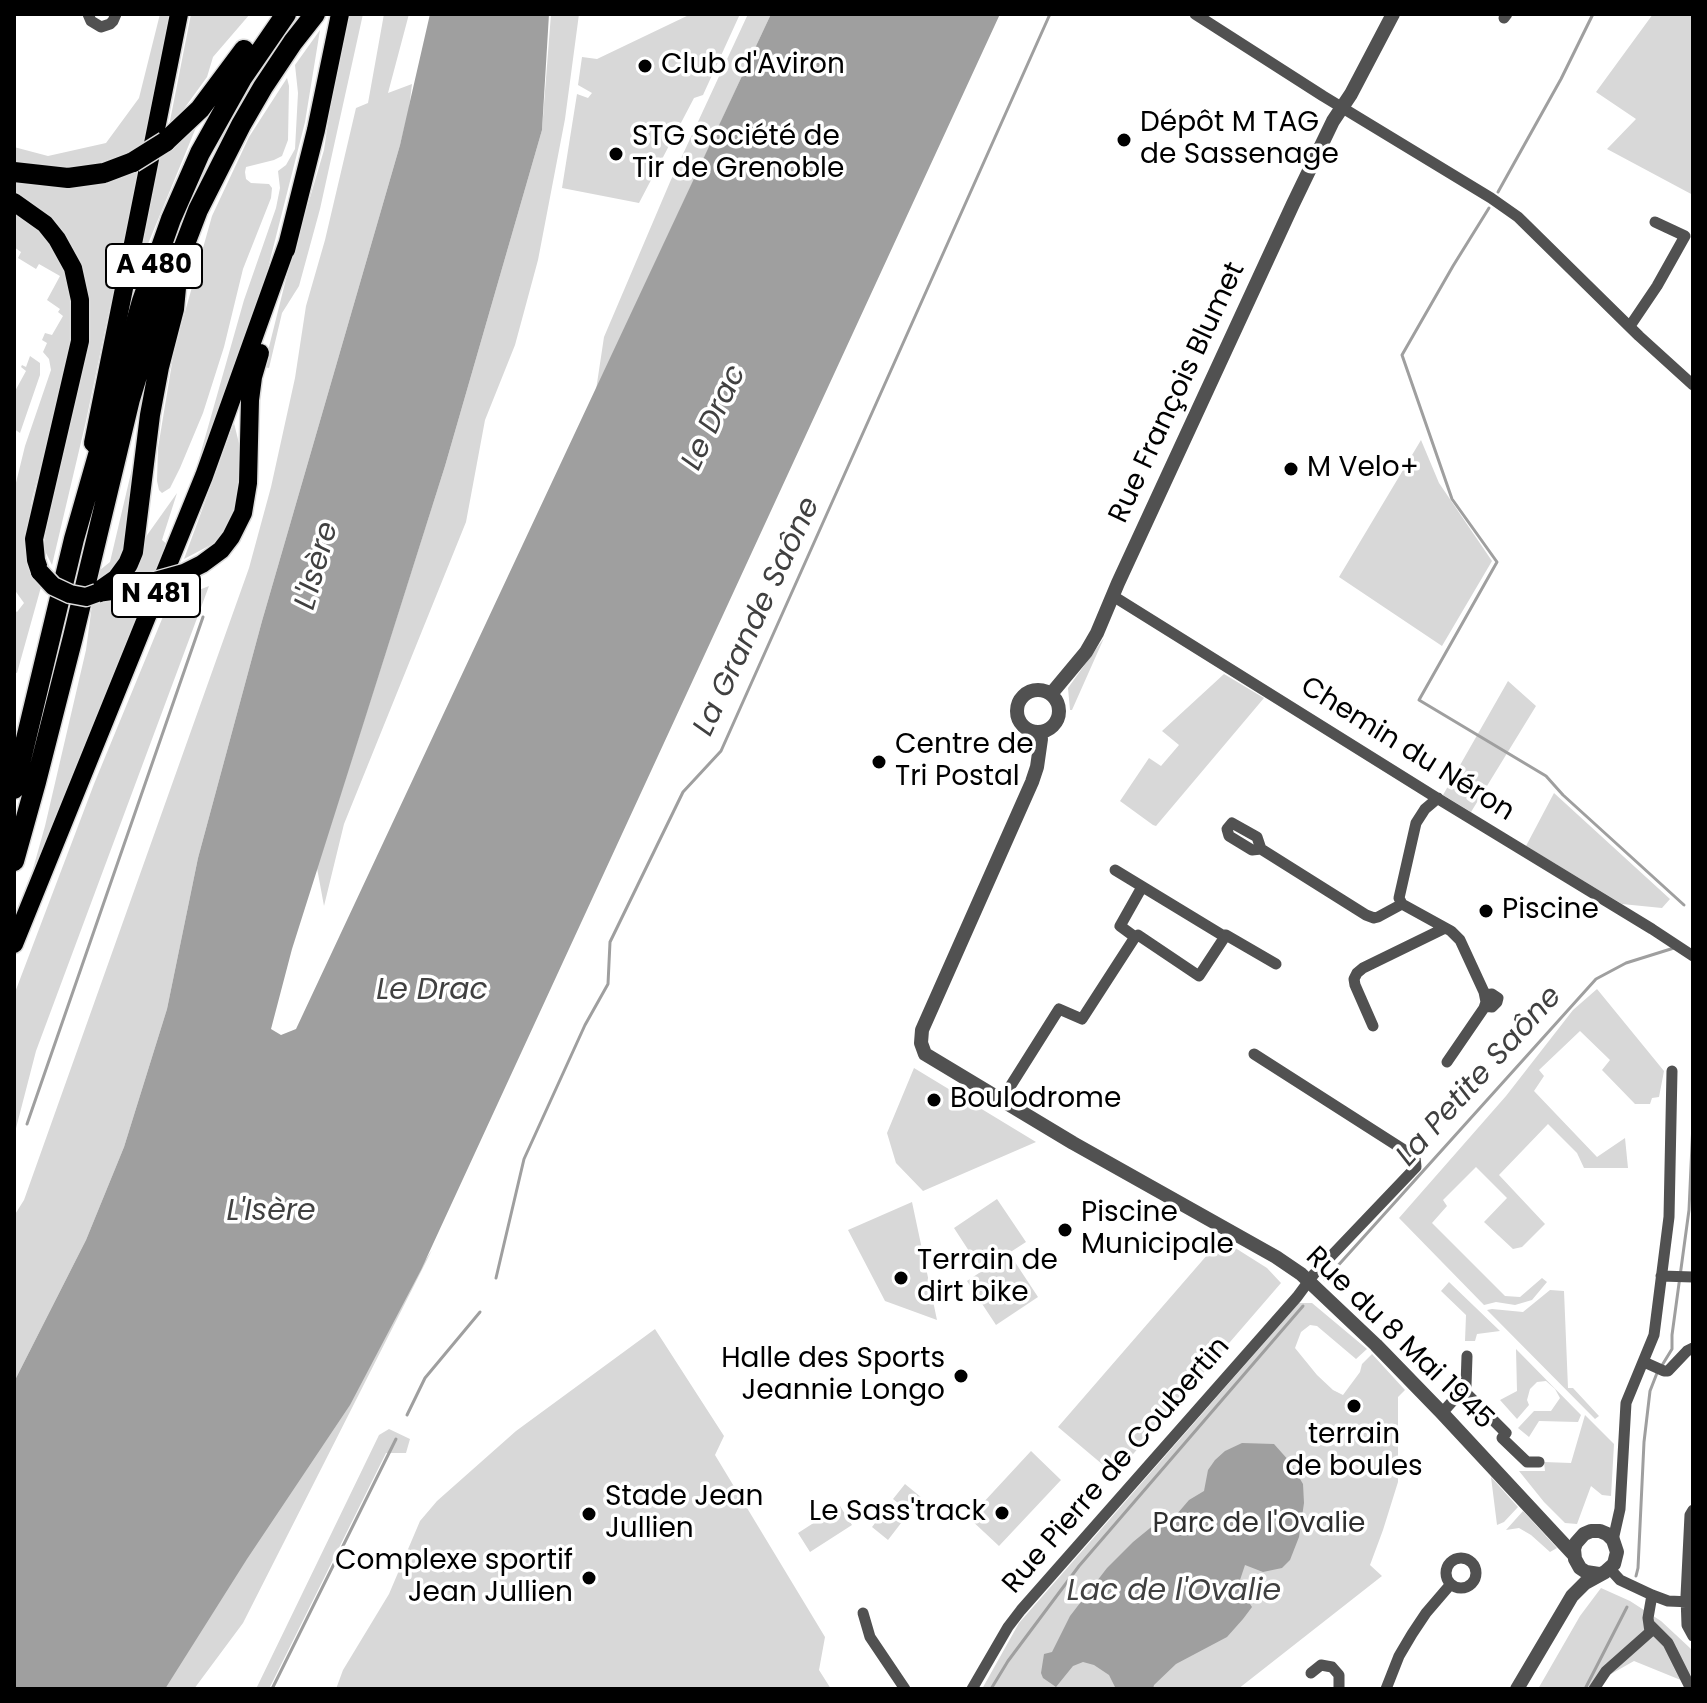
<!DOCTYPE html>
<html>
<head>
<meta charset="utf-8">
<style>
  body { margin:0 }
  #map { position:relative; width:1707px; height:1703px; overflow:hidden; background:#fff; font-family:Poppins,sans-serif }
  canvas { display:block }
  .frame { position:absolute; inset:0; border:16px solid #000; pointer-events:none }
</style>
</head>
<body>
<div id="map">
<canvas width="1707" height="1703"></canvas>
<div class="frame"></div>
</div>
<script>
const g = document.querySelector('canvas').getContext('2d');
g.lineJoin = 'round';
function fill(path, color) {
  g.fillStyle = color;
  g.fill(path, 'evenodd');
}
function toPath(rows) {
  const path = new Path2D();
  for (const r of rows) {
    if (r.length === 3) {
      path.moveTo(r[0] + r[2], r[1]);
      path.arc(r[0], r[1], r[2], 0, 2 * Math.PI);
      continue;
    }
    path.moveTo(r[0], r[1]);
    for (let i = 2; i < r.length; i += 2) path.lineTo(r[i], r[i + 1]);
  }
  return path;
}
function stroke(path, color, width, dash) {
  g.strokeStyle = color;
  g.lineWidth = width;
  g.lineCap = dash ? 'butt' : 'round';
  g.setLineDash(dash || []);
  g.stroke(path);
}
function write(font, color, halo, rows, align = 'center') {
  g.font = font + ' Poppins,sans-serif';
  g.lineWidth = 7;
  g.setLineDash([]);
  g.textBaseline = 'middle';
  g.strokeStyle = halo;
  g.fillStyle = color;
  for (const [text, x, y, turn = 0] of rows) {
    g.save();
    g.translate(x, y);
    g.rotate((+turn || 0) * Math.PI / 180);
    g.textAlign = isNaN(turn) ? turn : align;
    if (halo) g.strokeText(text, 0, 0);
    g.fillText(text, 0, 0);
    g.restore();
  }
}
const green = toPath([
  [160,14,172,14,144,147,90,166,56,168,14,161,14,147,48,156,106,143,139,98],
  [191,14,250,14,213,57,207,77,168,131],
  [344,14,363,14,320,209,299,286,282,313,269,368,264,367,286,279,324,150],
  [384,14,409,14,388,93,412,84,409,109,400,145,262,621,198,858,167,1009,124,1147,86,1240,14,1382,14,1216,24,1200,249,568,271,487,295,378,306,306,325,240,356,108,368,103],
  [551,14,579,14,565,119,538,260,515,345,485,420,466,522,344,824,324,906,317,868,445,466,542,130],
  [691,14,740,14,703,95,694,98,639,203,562,188,577,94,588,98,592,93,578,85,582,57,597,59],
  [748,14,771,14,596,390,604,337,670,182],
  [1653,14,1693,14,1693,195,1607,149,1636,119,1596,92],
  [320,30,305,122,268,268,225,395,197,466,244,300,276,208,280,188,278,171,286,165,295,149,298,93,295,65],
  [287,78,289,86,288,140,282,156,274,160,246,167,245,172,246,179,251,183,269,184,272,188,271,198,243,269,224,347,203,413,180,468,170,488,162,493,159,490,157,481,158,448,174,351,212,216,249,137],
  [202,113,131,285,160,154],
  [140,164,86,421,52,565,44,549,47,519,80,370,79,262,75,252,45,215,14,195,14,177],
  [14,208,31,219,65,260,73,291,73,346,32,499,25,548,27,563,41,587,17,673,14,672,14,610,17,612,24,603,14,589,14,491,25,446,51,370,49,359,43,352,47,343,42,340,45,333,52,335,63,316,58,312,60,309,47,300,60,276,39,264,36,269,18,258,21,252,14,247],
  [30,356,40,363,40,375,20,433,14,429,14,393,26,371,21,367,22,365,26,367],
  [234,423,244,464,236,516,220,540,184,559],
  [139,439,125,558,97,584,100,570,110,562],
  [1421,440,1439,483,1492,561,1442,646,1339,577],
  [177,493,162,540,168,545,158,573,128,581,139,561,145,538],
  [209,586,36,1051,14,1136,14,995,94,784,169,602],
  [151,592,14,925,14,917,33,869,45,826,86,650,92,605],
  [1104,638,1072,710,1070,710,1068,688],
  [1224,674,1264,698,1156,826,1153,825,1120,801,1149,758,1161,766,1179,745,1162,731],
  [1508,681,1536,706,1471,812,1443,795],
  [1554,793,1670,899,1662,908,1622,904,1526,846],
  [1597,989,1664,1071,1659,1097,1652,1098,1650,1104,1635,1104,1602,1070,1610,1060,1580,1031,1539,1070,1544,1076,1534,1091,1597,1157,1625,1138,1628,1168,1584,1168,1577,1153,1548,1124,1499,1175,1545,1224,1522,1247,1513,1249,1484,1222,1507,1198,1476,1167,1443,1200,1447,1206,1432,1223,1505,1296,1520,1297,1542,1278,1547,1282,1532,1300,1515,1305,1496,1302,1484,1305,1399,1218,1506,1096,1573,1010],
  [914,1068,1036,1142,923,1191,896,1163,887,1133],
  [997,1199,1026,1242,1009,1253,1038,1297,996,1325,967,1281,982,1271,954,1228],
  [912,1202,937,1320,885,1301,848,1230],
  [1221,1239,1267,1268,1281,1283,1115,1475,1058,1427],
  [432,1250,243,1623,194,1689,152,1689,306,1444],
  [1449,1282,1500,1331,1477,1334,1475,1341,1465,1341,1466,1315,1441,1291],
  [1550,1290,1564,1291,1568,1388,1573,1388,1599,1416,1595,1419,1487,1310,1492,1309,1523,1312],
  [1299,1303,1312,1303,1367,1349,1356,1359,1317,1326,1310,1325,1301,1332,1295,1348,1317,1375,1333,1390,1343,1395,1360,1372,1362,1364,1372,1354,1405,1390,1398,1397,1398,1482,1383,1530,1370,1565,1382,1576,1238,1689,982,1689,1019,1623],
  [655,1329,724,1436,715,1455,825,1637,819,1670,831,1689,336,1689,343,1670,389,1594,420,1521,437,1501,516,1431],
  [1516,1349,1581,1415,1578,1422,1539,1421,1529,1437,1518,1428,1534,1411,1551,1411,1560,1398,1555,1389,1546,1381,1537,1382,1530,1389,1527,1400,1529,1405,1517,1419,1500,1400,1517,1391],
  [1585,1415,1614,1444,1611,1496,1602,1495,1591,1486,1577,1524,1565,1523,1544,1502,1519,1471,1545,1471,1544,1462,1571,1463],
  [389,1429,410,1439,406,1453,386,1453,269,1689,256,1689,379,1435],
  [1031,1451,1061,1480,999,1546,969,1518],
  [1491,1477,1518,1507,1504,1522,1497,1525],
  [905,1484,922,1498,910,1513,893,1499],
  [892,1501,908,1514,888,1540,872,1527],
  [840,1506,852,1525,810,1552,798,1533],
  [1523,1511,1557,1548,1550,1552,1531,1535,1519,1528,1506,1530],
  [1601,1588,1630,1601,1661,1621,1690,1648,1693,1652,1693,1685,1634,1661,1611,1674,1595,1689,1538,1689,1580,1616]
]);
const water = toPath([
  [430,14,549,14,542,130,445,466,292,949,271,1029,281,1035,296,1029,771,14,1000,14,421,1270,350,1405,247,1559,165,1689,14,1689,14,1382,86,1240,124,1147,167,1009,198,858,262,621,400,145],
  [1242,1443,1274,1444,1290,1462,1303,1484,1304,1503,1299,1537,1290,1560,1282,1568,1263,1572,1245,1565,1238,1586,1252,1607,1243,1619,1227,1637,1176,1664,1154,1685,1153,1689,1116,1689,1109,1675,1094,1665,1083,1662,1073,1666,1056,1687,1043,1678,1041,1673,1044,1654,1052,1652,1070,1616,1107,1568,1133,1542,1166,1515,1177,1514,1189,1500,1204,1491,1208,1470,1215,1460,1225,1451]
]);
const stream = toPath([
  [1498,192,1561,79,1593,14],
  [1489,208,1453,266,1402,355,1452,499,1497,562,1419,700,1546,776,1563,795,1684,905],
  [27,1124,203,617],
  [496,1278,524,1159,585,1025,608,984,610,942,683,792,721,751,1050,14],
  [1325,1280,1596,979,1626,963,1674,948],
  [1661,1367,1672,1349,1672,1335,1689,1210,1693,1123],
  [407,1415,425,1378,480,1312],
  [1636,1576,1638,1568,1644,1442,1650,1391,1657,1373],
  [272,1689,396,1439],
  [991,1689,1008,1661,1079,1566,1303,1306],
  [1585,1689,1627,1607]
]);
const minor = toPath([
  [88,14,91,21,101,27,110,24,113,21,116,14],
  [1195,14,1323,96,1491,198,1518,217,1639,336,1693,385],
  [1504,18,1507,14],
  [1630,326,1657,286,1685,236,1655,222],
  [1113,596,1432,795,1652,929,1693,956],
  [1438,798,1425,809,1416,823,1399,898,1402,904,1451,931,1460,940,1484,992,1486,1002,1484,1008,1447,1062],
  [1261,849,1252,850,1229,836,1227,829,1232,823,1257,837,1261,849,1366,915,1374,918,1378,917,1402,904],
  [1115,870,1222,935,1226,935,1276,964],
  [1135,937,1138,935,1199,976,1226,935],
  [1485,1006,1492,1007,1497,1002,1498,998,1492,994,1485,995],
  [1373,1026,1355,985,1354,979,1357,973,1363,968,1445,928],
  [1001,1101,1059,1009,1082,1019,1135,937,1120,926,1142,887],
  [1661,1276,1693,1277],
  [1644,1362,1664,1371,1668,1371,1687,1351,1693,1348],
  [1463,1390,1506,1433,1502,1438,1527,1462,1539,1462],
  [1442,1413,1466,1386,1467,1356],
  [1693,1510,1690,1515,1686,1596,1687,1625,1693,1636],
  [1613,1540,1620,1509,1626,1403,1654,1335,1669,1217,1672,1071],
  [1461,1573,15],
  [1610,1569,1620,1580,1652,1595,1668,1601,1692,1602],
  [863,1613,870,1637,905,1689],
  [1649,1624,1668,1643,1691,1689],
  [1311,1673,1321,1665,1332,1667,1339,1675,1339,1689],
  [972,1689,1008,1627,1021,1610,1297,1297,1314,1274,1416,1167,1415,1157,1254,1054],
  [1386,1689,1399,1656,1412,1634,1426,1613,1450,1585],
  [1594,1689,1606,1671,1650,1632,1648,1618,1652,1595]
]);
const tertiary = toPath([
  [1038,711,21],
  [1051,694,1086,652,1097,633,1118,583,1293,204,1333,121,1351,94,1393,14],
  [1038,732,1041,739,1037,767,1032,782,922,1030,921,1043,925,1054,1073,1143,1276,1257,1301,1274,1376,1345,1442,1413,1574,1555],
  [1517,1689,1572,1596,1585,1583,1605,1572,1614,1564,1617,1552,1613,1540,1607,1534,1600,1531,1591,1531,1584,1534,1576,1543,1574,1549,1575,1559,1580,1568,1586,1572,1599,1574]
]);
const trunk = toPath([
  [14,202,45,224,57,239,73,268,80,300,80,341,34,539,36,560,40,572],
  [286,250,316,130,340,14],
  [93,443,179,14],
  [184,573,202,564,221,550,231,537,243,513,248,483,250,400,253,377,260,353],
  [97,593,119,590,148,583],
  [14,944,204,476,288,242]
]);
const motorway = toPath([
  [165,142,200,109,244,50],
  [14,172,68,178,104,173,133,162],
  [97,593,117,579,128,564,133,552,150,415,159,367,174,309,177,277],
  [14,789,74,539,142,301,171,219,200,153,242,78,286,14],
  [14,861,36,782,73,637,130,399,162,294,180,257,198,210,241,125,263,87,293,42,315,14]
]);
const trunkBridge = toPath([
  [40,572,53,586,70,594,86,597,97,593],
  [148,583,184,573]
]);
const motorwayBridge = toPath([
  [133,162,165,142]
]);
const markers = [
  [645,66,8,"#000"],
  [1124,140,8,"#000"],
  [616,154,8,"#000"],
  [1291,469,8,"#000"],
  [879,762,8,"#000"],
  [1486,911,8,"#000"],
  [934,1100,8,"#000"],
  [1065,1230,8,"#000"],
  [901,1278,8,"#000"],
  [961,1376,8,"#000"],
  [1354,1406,8,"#000"],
  [1002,1513,8,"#000"],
  [589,1514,8,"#000"],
  [589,1578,8,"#000"]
];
const shields = [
  [154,266,96],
  [156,595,88]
];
const shieldNames = [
  ["A 480",154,266],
  ["N 481",156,595]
];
const poiNames = [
  ["Club d'Aviron",661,66],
  ["Dépôt M TAG",1140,124],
  ["de Sassenage",1140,156],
  ["STG Société de",632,138],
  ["Tir de Grenoble",632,170],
  ["M Velo+",1307,469],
  ["Centre de",895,746],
  ["Tri Postal",895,778],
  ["Piscine",1502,911],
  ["Boulodrome",950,1100],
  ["Piscine",1081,1214],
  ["Municipale",1081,1246],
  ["Terrain de",917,1262],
  ["dirt bike",917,1294],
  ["Halle des Sports",945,1360,"right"],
  ["Jeannie Longo",945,1392,"right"],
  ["terrain",1354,1436,"center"],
  ["de boules",1354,1468,"center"],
  ["Stade Jean",605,1498],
  ["Jullien",605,1530],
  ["Le Sass'track",986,1513,"right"],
  ["Complexe sportif",573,1562,"right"],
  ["Jean Jullien",573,1594,"right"]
];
const streetNames = [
  ["Rue François Blumet",1178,393,-65],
  ["Chemin du Néron",1407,750,32],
  ["Rue du 8 Mai 1945",1399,1339,44],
  ["Rue Pierre de Coubertin",1117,1466,-49]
];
const parkNames = [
  ["Parc de l'Ovalie",1259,1525]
];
const waterNames = [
  ["Le Drac",715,418,-65],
  ["L'Isère",318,566,-74],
  ["La Grande Saône",758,617,-65],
  ["Le Drac",432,991],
  ["La Petite Saône",1480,1077,-48],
  ["L'Isère",271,1212],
  ["Lac de l'Ovalie",1174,1592]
];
fill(green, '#d8d8d8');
fill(water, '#9f9f9f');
stroke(stream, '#9f9f9f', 3);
stroke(trunk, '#dbdbdb', 21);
stroke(motorway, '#dbdbdb', 23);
stroke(minor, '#515151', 11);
stroke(tertiary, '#515151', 14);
stroke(trunk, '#000', 18);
stroke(motorway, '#000', 20);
stroke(trunkBridge, '#dbdbdb', 21, []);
stroke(motorwayBridge, '#dbdbdb', 23, []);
stroke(trunkBridge, '#000', 18);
stroke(motorwayBridge, '#000', 20);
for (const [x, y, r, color] of markers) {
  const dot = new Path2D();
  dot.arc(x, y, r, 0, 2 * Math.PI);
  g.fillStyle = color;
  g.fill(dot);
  stroke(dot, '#fff', 3);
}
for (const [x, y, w] of shields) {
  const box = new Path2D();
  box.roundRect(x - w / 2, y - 22, w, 44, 6);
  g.fillStyle = '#fff';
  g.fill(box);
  stroke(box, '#000', 2);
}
write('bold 26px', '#000', null, shieldNames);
write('28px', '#000', '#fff', poiNames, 'left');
write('28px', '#000', '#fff', streetNames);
write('28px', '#2f2f2f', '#fff', parkNames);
write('italic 30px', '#404040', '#fff', waterNames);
</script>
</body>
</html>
